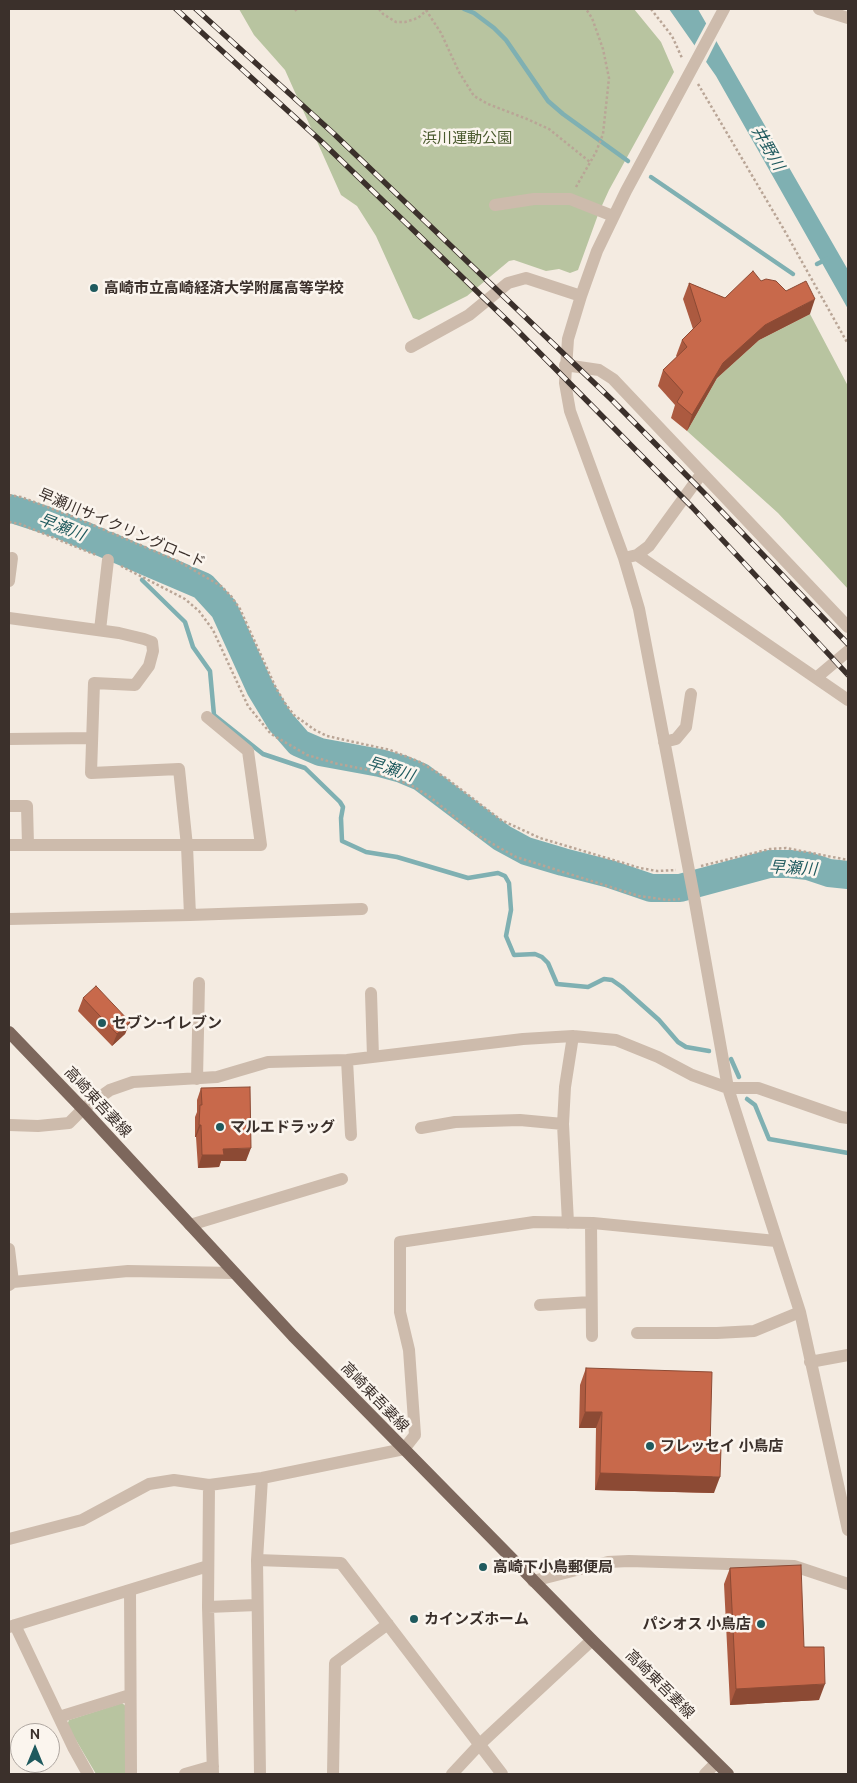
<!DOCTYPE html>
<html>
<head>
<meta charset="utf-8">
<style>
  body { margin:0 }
  #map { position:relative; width:857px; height:1783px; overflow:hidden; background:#f4ebe1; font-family:Ubuntu,sans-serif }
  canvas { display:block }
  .frame { position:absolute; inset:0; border:10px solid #3b302b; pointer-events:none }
  .north { position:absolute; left:10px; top:1723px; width:50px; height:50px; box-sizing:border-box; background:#fbf5ee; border:1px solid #aea6a0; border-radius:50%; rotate:0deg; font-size:14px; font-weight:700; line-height:20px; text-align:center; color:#3b302b }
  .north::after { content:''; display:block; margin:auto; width:18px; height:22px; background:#1f5a5e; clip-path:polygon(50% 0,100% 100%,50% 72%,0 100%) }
</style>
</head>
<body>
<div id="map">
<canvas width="857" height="1783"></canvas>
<div class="frame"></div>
<div class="north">N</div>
</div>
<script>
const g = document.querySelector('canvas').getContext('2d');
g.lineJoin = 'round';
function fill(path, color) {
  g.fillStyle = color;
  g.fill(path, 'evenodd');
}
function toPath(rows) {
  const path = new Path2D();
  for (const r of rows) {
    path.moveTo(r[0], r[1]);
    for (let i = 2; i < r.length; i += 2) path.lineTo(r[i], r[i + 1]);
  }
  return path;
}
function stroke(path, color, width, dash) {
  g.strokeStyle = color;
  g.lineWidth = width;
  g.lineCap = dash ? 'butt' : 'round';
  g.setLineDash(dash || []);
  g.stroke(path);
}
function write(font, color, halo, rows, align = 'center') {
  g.font = font + ' Ubuntu,"Noto Sans JP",sans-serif';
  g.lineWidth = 5;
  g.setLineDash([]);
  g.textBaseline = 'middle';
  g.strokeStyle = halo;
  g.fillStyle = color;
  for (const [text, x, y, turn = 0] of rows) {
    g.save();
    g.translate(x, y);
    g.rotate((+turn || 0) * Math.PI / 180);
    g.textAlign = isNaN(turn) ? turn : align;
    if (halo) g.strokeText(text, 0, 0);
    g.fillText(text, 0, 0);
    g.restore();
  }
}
const green = toPath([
  [239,9,634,9,661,42,674,72,609,190,599,212,578,270,570,273,559,269,546,271,514,260,509,261,467,296,419,320,413,318,376,236,357,206,341,195,285,70,254,35],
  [810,314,848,386,848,589,778,513,687,431,717,378,759,340],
  [122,1703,127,1707,126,1774,96,1774,67,1725,69,1720]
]);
const water = toPath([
  [669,9,698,9,699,11,848,270,848,309,716,76]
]);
const pier = toPath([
  [708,20,718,38,705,64,693,48]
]);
const stream = toPath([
  [464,9,474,13,494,28,506,40,548,101,563,114,628,161],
  [651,177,793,274],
  [817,264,827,259],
  [136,567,139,558],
  [142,580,185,622,193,647,210,671,214,715,263,754,305,768,340,802,343,807,341,818,342,841,366,852,397,857,468,878,498,873,505,876,509,883,511,910,506,936,514,955,535,954,542,957,548,963,557,984,588,987,604,979,612,980,622,987,659,1020,678,1042,686,1047,709,1051],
  [731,1059,739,1077],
  [747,1099,755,1105,769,1139,848,1153]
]);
const river = toPath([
  [9,508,58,524,203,586,224,609,260,688,280,721,299,743,320,752,380,763,402,769,421,777,502,838,526,851,563,862,610,874,651,888,680,888,769,864,790,864,808,866,829,873,848,875]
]);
const path = toPath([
  [295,9,298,13],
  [379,9,383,14,396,22,405,22,418,18,428,9],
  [651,9,672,36,682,58],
  [426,10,441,33,459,72,474,96,488,104,527,119,549,129,590,162],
  [698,84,783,228,848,344],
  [576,187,596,152,603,134,609,78,603,49,592,18,586,9],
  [9,495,21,497,74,517,178,561,221,586,231,596,240,609,276,688,285,703,294,715,315,730,327,736,390,750,420,762,446,778,501,820,540,838,640,868,657,871,676,870],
  [9,522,20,524,96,555],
  [121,566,185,599,199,611,213,630,248,706,271,734,307,755,338,764,369,770,411,785,430,797,477,835,516,857,639,896,668,900,680,899],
  [701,866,770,849,786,848,848,860]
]);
const minor = toPath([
  [724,9,626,191,597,251,581,296,568,339,565,383,570,411,624,558,639,609,694,897,728,1088,800,1312,848,1530],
  [819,9,848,18],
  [495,205,534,199,570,199,613,216],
  [411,347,469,315,508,283,526,278,581,296],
  [565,365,599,370,613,379,848,627],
  [637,555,649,546,702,473],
  [624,558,637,555,848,700],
  [9,581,12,558],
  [9,618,119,633,144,639,152,642,153,651,149,666,135,685,94,683,91,773,179,769,187,846,190,915,9,919],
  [100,630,108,560],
  [816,678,848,651],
  [9,739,92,738],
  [664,742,676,739,686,727,691,694],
  [9,806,27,806,28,845],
  [9,845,261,845,248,751,207,717],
  [190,915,362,909],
  [371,993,373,1057],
  [347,1060,351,1135],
  [197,1079,199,983],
  [9,1125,38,1126,69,1123,83,1109,110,1090,133,1082,217,1077,268,1062,347,1060,523,1039,573,1036,616,1040,658,1057,692,1075,728,1088,758,1088,841,1117,848,1118],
  [421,1128,455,1122,520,1120,563,1124],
  [568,1223,563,1124,565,1087,573,1036],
  [591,1223,592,1336],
  [190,1225,342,1179],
  [9,1249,13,1282],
  [9,1285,13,1282,128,1271,234,1273],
  [540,1305,591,1302],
  [637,1333,717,1333,754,1331,800,1312],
  [810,1362,848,1355],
  [209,1485,208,1607,213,1774],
  [9,1539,82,1520,149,1484,174,1480,209,1485,262,1478,404,1449,415,1435,409,1350,400,1312,400,1242,534,1222,593,1223,776,1241],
  [257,1560,341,1563,502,1774],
  [533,1581,608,1562,629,1561,794,1566,848,1584],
  [130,1590,131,1774],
  [208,1607,257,1605],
  [15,1625,73,1747,88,1774],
  [9,1627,208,1566],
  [59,1717,130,1695],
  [185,1774,213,1766],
  [260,1774,257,1560,262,1478],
  [333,1774,335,1663,388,1624],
  [452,1774,480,1744,592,1640],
  [705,1774,716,1763]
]);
const major = toPath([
  [9,1032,83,1109,293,1336,592,1640,728,1774]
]);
const rail = toPath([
  [176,9,322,142,516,329,692,507,848,675],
  [196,9,333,133,612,400,704,493,848,644]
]);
const wall = toPath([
  [761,281,810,314,759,340,717,378,687,431,671,418,675,405,658,386,663,370,677,357,676,356,682,340,693,329,683,299,689,283,725,298],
  [83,998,130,1022,125,1034,112,1046,78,1011],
  [201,1088,246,1161,221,1161,219,1167,198,1168,196,1137,195,1137,195,1117,197,1112,197,1100],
  [586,1368,710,1448,714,1493,595,1490,596,1428,579,1428,580,1385],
  [730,1568,804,1647,819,1700,730,1705,724,1584]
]);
const shadedWall = toPath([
  [815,299,810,314,759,340,717,378,687,431,692,415,723,363,765,325],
  [130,1022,125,1034,112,1046,117,1034],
  [199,1125,201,1125,196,1137,195,1137],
  [251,1148,246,1161,221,1161,219,1167,198,1168,202,1155,223,1149],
  [585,1412,602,1412,596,1428,579,1428],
  [600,1473,720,1477,714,1493,595,1490],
  [825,1684,819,1700,730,1705,736,1689]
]);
const building = toPath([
  [753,271,761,281,766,279,776,281,786,291,806,281,815,299,765,325,723,363,692,415,677,402,683,392,663,370,687,347,682,340,701,321,689,283,725,298,753,271],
  [96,986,130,1022,117,1034,83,998,96,986],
  [250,1087,251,1148,223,1149,224,1155,202,1155,201,1125,199,1125,200,1105,202,1105,201,1088,250,1087],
  [586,1368,712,1372,710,1448,721,1448,720,1477,600,1473,602,1412,585,1412,586,1368],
  [801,1565,804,1647,824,1647,825,1684,736,1689,730,1568,801,1565]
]);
const markers = [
  [94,288,5,"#1f5a5e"],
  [102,1023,5,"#1f5a5e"],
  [220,1127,5,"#1f5a5e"],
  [650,1446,5,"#1f5a5e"],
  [483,1567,5,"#1f5a5e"],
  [414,1619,5,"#1f5a5e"],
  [761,1624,5,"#1f5a5e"]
];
const parkNames = [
  ["浜川運動公園",467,138]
];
const poiNames = [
  ["高崎市立高崎経済大学附属高等学校",104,288],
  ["セブン-イレブン",112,1023],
  ["マルエドラッグ",230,1127],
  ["フレッセイ 小鳥店",660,1446],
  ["高崎下小鳥郵便局",493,1567],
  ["カインズホーム",424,1619],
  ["パシオス 小鳥店",751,1624,"right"]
];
const streetNames = [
  ["早瀬川サイクリングロード",122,528,23],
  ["高崎東吾妻線",98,1102,47],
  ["高崎東吾妻線",375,1397,46],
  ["高崎東吾妻線",660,1684,45]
];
const waterNames = [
  ["井野川",768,148,60],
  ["早瀬川",62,527,21],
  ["早瀬川",391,769,17],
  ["早瀬川",793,868,3]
];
fill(green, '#b8c4a0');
fill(water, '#7fb0b2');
fill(pier, '#f4ebe1');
stroke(stream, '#7fb0b2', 4.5);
stroke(river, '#7fb0b2', 28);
stroke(path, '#b9a596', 2.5, [2.5, 2.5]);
stroke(minor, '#cdbbac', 12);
stroke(major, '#7d675c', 12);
stroke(rail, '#3b302b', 5.5);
stroke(rail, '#fbf5ee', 4, [11]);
fill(wall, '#ac5a40');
fill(shadedWall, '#8c4a34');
fill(building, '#c8694b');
stroke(building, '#8c4a34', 1);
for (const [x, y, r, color] of markers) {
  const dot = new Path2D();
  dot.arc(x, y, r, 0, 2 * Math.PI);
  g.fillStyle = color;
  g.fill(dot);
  stroke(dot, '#fbf5ee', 2);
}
write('15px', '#4a5a2e', '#fbf5ee', parkNames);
write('bold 15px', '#3b302b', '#fbf5ee', poiNames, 'left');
write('15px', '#3b302b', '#fbf5ee', streetNames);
write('italic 16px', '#1f5a5e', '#fbf5ee', waterNames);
</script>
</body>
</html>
